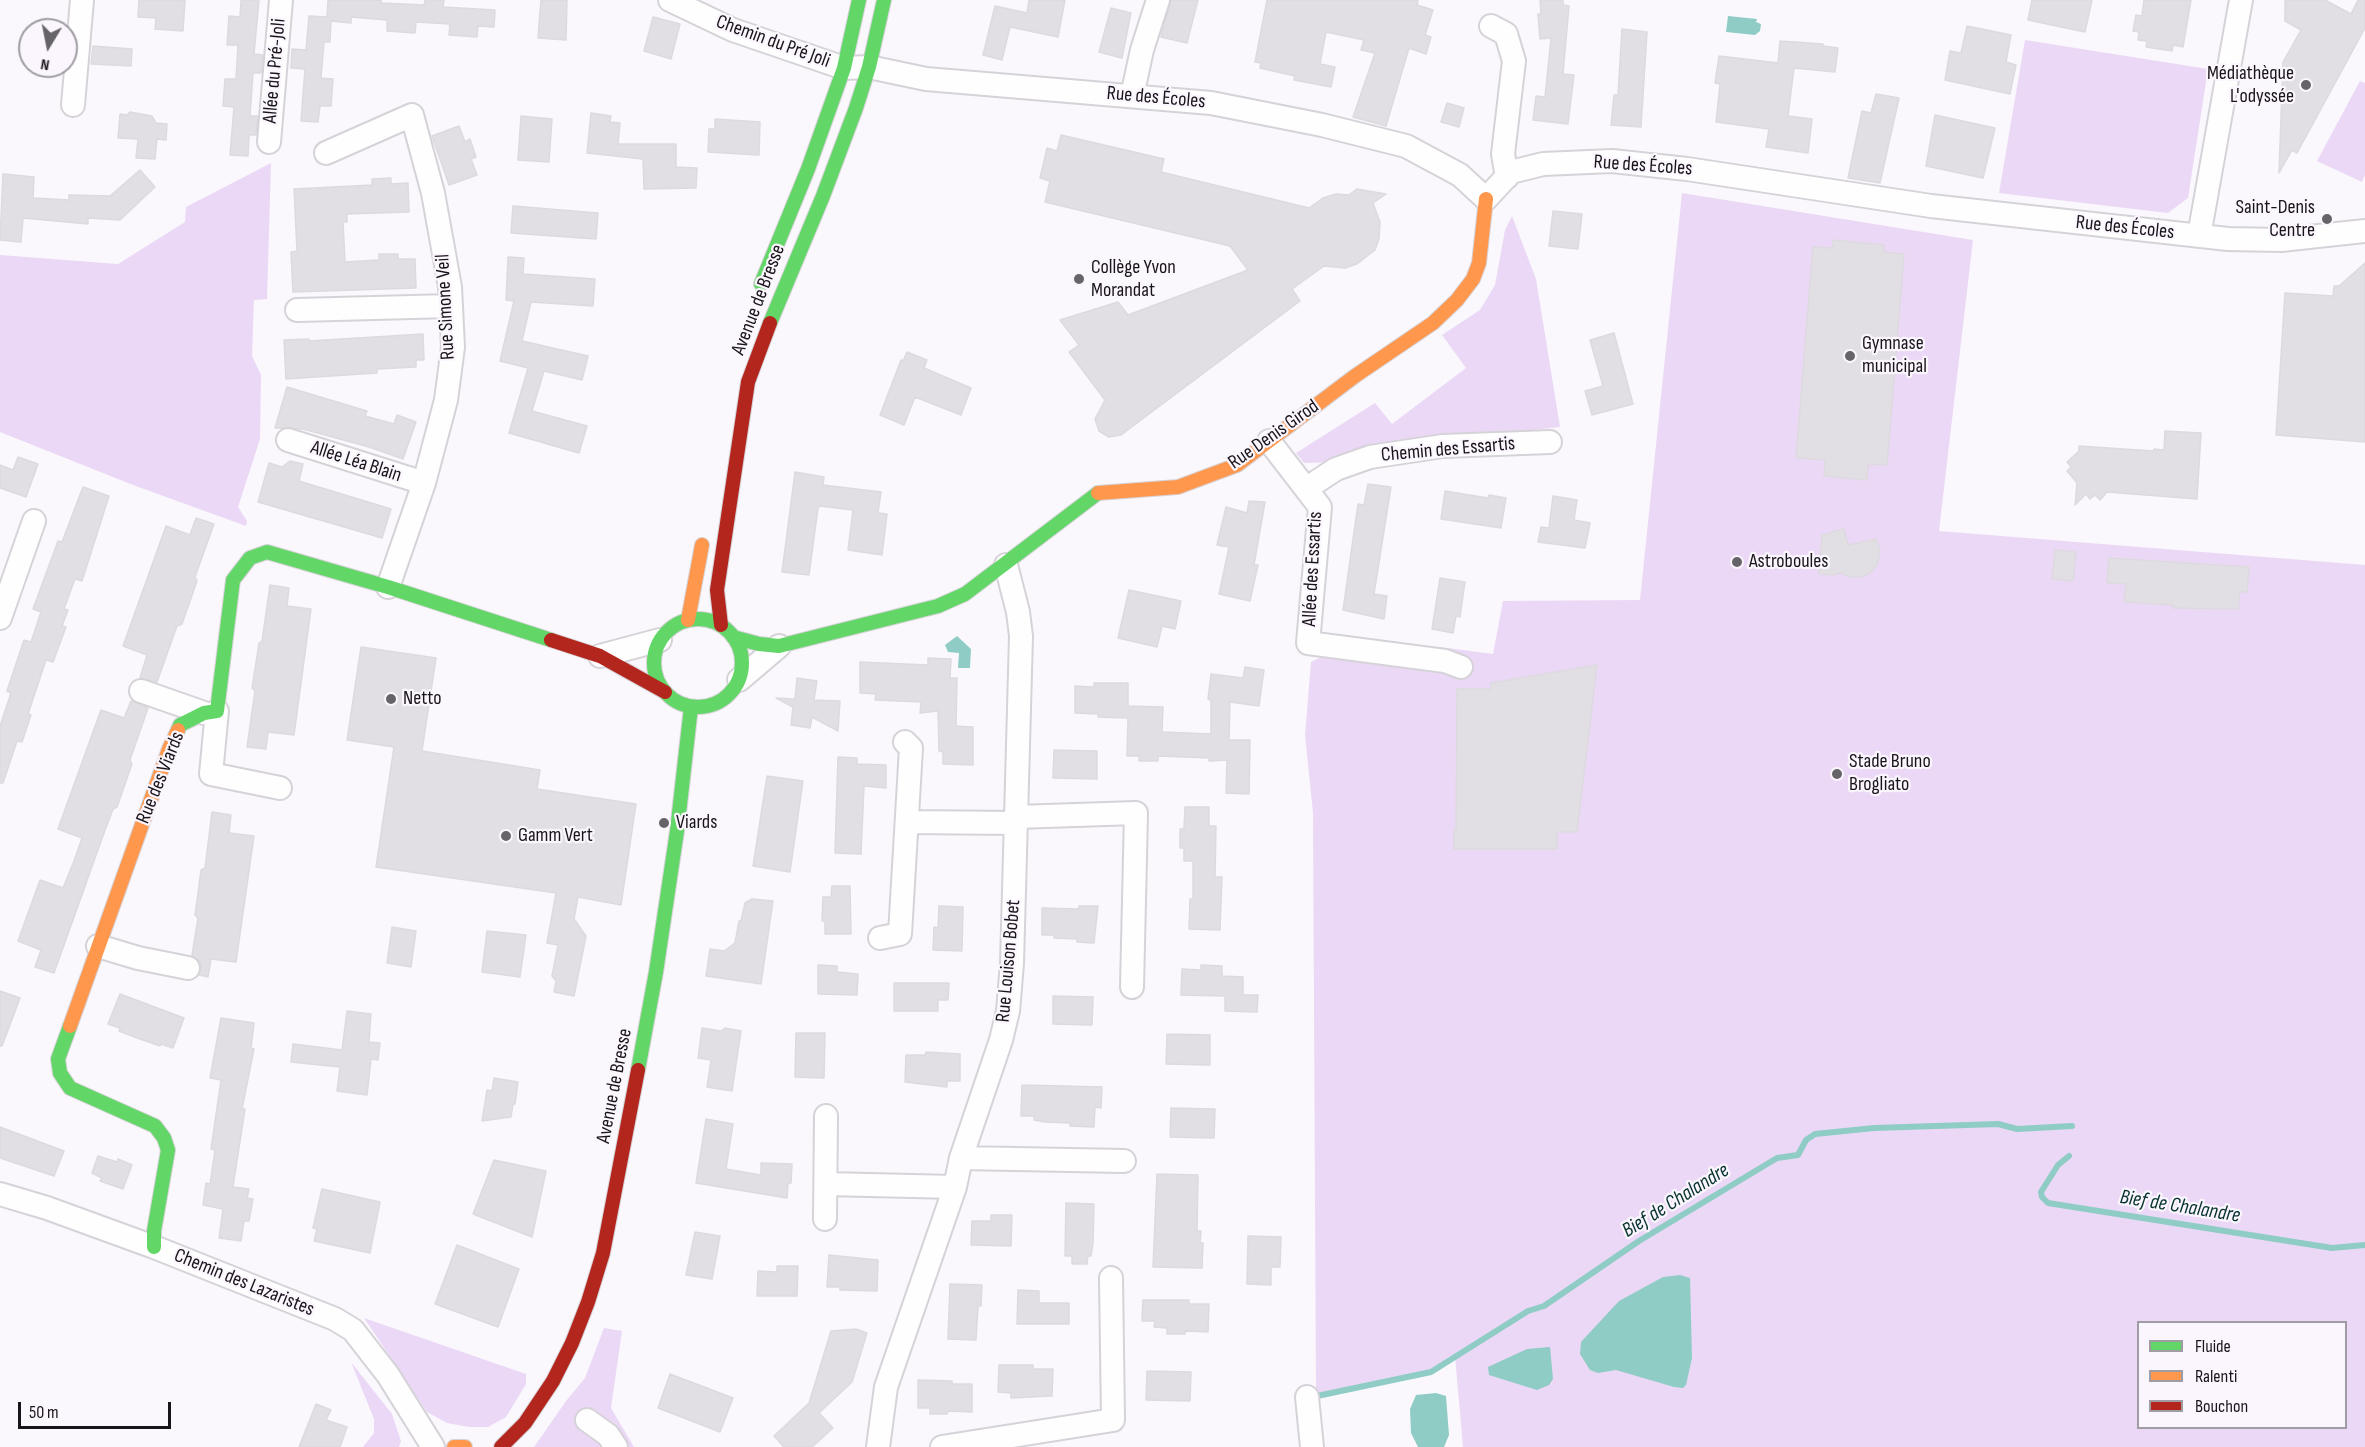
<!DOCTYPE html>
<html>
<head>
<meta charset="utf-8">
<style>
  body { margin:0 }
  #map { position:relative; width:2365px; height:1447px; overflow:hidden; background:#faf8fc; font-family:"Sofia Sans Condensed",sans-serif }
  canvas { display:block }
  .legend { position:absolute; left:2137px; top:1321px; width:210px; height:108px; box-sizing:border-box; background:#fbf6fe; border:2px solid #a09ca3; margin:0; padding:8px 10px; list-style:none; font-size:18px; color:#18141a }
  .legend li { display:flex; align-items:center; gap:12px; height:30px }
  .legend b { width:30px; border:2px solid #a09ca3 }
  .north { position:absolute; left:18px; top:18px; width:60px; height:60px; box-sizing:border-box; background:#fbf6fe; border:2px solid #a09ca3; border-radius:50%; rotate:190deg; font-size:16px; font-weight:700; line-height:24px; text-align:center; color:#18141a }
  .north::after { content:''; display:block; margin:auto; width:21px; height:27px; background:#676469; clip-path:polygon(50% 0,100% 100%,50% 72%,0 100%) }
  .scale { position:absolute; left:18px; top:1402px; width:153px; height:27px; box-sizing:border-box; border:3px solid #18141a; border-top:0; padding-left:8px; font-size:18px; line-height:21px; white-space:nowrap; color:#18141a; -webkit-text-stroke:4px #fbf6fe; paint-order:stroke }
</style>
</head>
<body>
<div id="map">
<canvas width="2365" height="1447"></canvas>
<ul class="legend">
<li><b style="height:8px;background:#63d668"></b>Fluide</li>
<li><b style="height:8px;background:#ff974d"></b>Ralenti</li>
<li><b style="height:8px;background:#b3261e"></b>Bouchon</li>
</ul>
<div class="north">N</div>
<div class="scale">50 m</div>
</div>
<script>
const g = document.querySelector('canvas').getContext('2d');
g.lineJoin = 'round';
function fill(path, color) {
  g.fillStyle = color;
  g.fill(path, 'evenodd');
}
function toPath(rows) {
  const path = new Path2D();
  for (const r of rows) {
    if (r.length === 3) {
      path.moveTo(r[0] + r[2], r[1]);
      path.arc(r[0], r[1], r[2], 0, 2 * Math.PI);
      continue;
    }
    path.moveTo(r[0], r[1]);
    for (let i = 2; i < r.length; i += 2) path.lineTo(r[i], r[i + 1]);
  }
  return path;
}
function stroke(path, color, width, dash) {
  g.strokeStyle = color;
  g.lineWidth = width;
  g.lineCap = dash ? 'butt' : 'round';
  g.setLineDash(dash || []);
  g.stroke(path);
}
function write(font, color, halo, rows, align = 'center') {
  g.font = font + ' "Sofia Sans Condensed",sans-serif';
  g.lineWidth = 4.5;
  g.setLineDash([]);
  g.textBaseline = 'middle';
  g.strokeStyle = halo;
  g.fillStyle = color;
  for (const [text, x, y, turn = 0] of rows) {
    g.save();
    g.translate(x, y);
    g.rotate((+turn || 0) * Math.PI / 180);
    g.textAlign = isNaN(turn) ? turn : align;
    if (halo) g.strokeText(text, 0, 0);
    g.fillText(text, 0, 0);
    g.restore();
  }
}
const green = toPath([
  [2025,40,2208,69,2188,198,2168,213,1999,193],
  [2360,81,2365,83,2365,175,2362,182,2317,161],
  [271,163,267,299,254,300,252,356,261,375,260,439,238,507,247,521,246,526,133,485,0,432,0,255,118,264,185,222,186,207],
  [1682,193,1973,240,1939,531,2365,565,2365,1447,1463,1447,1455,1356,1435,1372,1316,1394,1313,813,1305,735,1311,662,1329,653,1439,667,1440,647,1493,654,1503,601,1640,600],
  [2138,1322,2346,1322,2346,1428,2138,1428],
  [1512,216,1536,279,1560,427,1407,444,1334,462,1304,463,1296,453,1375,403,1392,424,1466,368,1442,335,1480,310,1495,285,1505,230],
  [364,1318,526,1374,526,1384,506,1417,488,1427,469,1427,447,1423,427,1412],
  [604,1328,622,1331,611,1408,634,1447,534,1447,566,1401,585,1378],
  [351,1362,392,1414,401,1441,399,1447,363,1447,374,1433,374,1419]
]);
const water = toPath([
  [1728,16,1757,19,1756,22,1761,24,1760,31,1755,35,1726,32],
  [957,636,971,649,970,668,958,668,959,653,948,652,945,645],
  [1680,1275,1690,1278,1692,1358,1686,1385,1683,1388,1674,1387,1616,1370,1598,1373,1590,1370,1580,1354,1581,1342,1619,1301,1663,1277],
  [1550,1347,1553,1379,1549,1385,1537,1390,1489,1375,1488,1367,1527,1349],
  [1436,1393,1446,1396,1449,1435,1444,1447,1418,1447,1411,1433,1410,1409,1416,1395]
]);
const stream = toPath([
  [2069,1156,2058,1165,2041,1192,2042,1197,2048,1203,2332,1248,2365,1245],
  [1317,1396,1431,1372,1528,1311,1544,1306,1639,1241,1777,1158,1798,1155,1806,1140,1815,1134,1874,1128,1998,1124,2017,1129,2072,1126]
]);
const building = toPath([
  [139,0,185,0,183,31,155,29,156,18,138,17,139,0],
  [241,0,259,0,254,54,263,55,261,73,253,73,250,116,258,116,256,135,249,135,248,156,230,155,234,107,223,106,225,79,236,79,238,45,227,45,229,16,240,17,241,0],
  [328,0,381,0,381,3,424,5,425,0,444,0,443,7,495,10,494,27,478,26,477,37,449,35,450,24,416,22,415,33,387,31,387,20,351,17,351,23,331,21,330,42,324,42,321,78,333,79,331,106,320,106,318,122,301,121,305,69,291,68,292,49,306,50,309,16,327,17,328,0],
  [541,0,567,0,566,40,538,38,541,0],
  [1029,0,1065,0,1058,37,1010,27,1002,60,983,55,995,6,1027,13,1029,0],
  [1171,0,1198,0,1187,43,1161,37,1171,0],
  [1267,0,1418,0,1417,5,1433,10,1425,35,1431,37,1426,54,1409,48,1386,126,1353,117,1375,53,1361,50,1364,40,1326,32,1320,64,1335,67,1331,87,1294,80,1295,76,1260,68,1261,63,1255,62,1267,0],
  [1540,0,1563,0,1563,5,1569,6,1563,74,1574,75,1568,124,1533,120,1536,96,1545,97,1551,38,1540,39,1538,14,1541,14,1540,0],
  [2032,0,2092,0,2085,32,2028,20,2032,0],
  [2144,0,2191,0,2183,47,2173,45,2172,51,2146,47,2147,41,2138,40,2139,32,2133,31,2136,15,2142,16,2144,0],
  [2285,0,2325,0,2351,14,2358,0,2365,0,2365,28,2297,153,2292,150,2279,173,2283,62,2301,30,2285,21,2285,0],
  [1111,8,1131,13,1122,58,1099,52,1111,8],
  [653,17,680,24,671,59,644,51,653,17],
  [1967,26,2011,35,2006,62,2016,65,2010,94,1945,80,1950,51,1961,53,1967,26],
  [1622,29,1647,32,1641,127,1611,125,1614,95,1618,95,1622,29],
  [1780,41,1823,44,1823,46,1838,48,1835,72,1794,68,1788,116,1812,119,1808,153,1766,147,1769,129,1716,122,1720,84,1715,83,1719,56,1778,63,1780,41],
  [93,46,132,49,131,66,91,64,93,46],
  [1876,94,1899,98,1880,183,1848,178,1862,111,1871,113,1876,94],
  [1447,103,1464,108,1459,127,1441,122,1447,103],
  [130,112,152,116,156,123,167,124,166,140,157,139,155,159,136,158,138,139,118,138,120,114,127,115,130,112],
  [591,113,611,116,610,122,620,123,618,144,676,144,676,167,697,168,696,188,644,189,643,159,587,153,591,113],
  [1935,115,1995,128,1983,178,1926,166,1935,115],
  [521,116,552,119,549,162,518,160,521,116],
  [715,119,760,122,759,155,708,152,709,129,715,129,715,119],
  [459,126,465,142,470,139,476,157,471,159,477,175,449,185,432,136,459,126],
  [1061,135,1164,159,1161,172,1309,208,1323,198,1336,194,1349,195,1357,189,1386,194,1373,203,1380,222,1379,239,1375,250,1357,264,1345,268,1324,266,1292,289,1300,301,1121,435,1109,437,1099,431,1095,419,1105,400,1069,352,1079,345,1060,320,1118,302,1128,315,1248,270,1230,246,1045,202,1050,181,1040,178,1047,148,1057,151,1061,135],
  [140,170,155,187,120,220,88,218,88,224,23,218,21,242,0,240,3,174,34,177,33,198,69,200,69,195,110,196,140,170],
  [391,178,391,184,408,183,409,212,347,214,347,222,343,222,345,262,379,260,379,254,398,254,398,259,415,259,416,288,293,292,291,252,297,251,294,189,372,185,372,179,391,178],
  [513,206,598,213,596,239,511,233,513,206],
  [1553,211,1582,214,1578,249,1549,246,1553,211],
  [1833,240,1884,245,1884,252,1904,254,1887,465,1868,464,1867,480,1824,476,1825,460,1796,458,1813,247,1833,248,1833,240],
  [508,257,524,258,523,274,595,279,593,306,531,302,522,341,588,356,582,380,544,371,532,411,587,426,579,453,509,433,528,368,500,361,514,301,506,300,508,257],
  [2365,263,2365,442,2276,435,2285,293,2333,296,2334,286,2339,286,2365,263],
  [1614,333,1633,404,1592,415,1585,391,1603,386,1590,340,1614,333],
  [423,334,424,360,416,360,416,367,377,369,377,373,286,379,284,340,309,339,309,341,423,334],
  [907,352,927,360,924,368,971,388,961,415,915,397,904,425,880,415,901,360,903,361,907,352],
  [287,387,367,411,365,416,394,424,397,415,416,422,403,459,369,447,303,429,275,428,287,387],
  [2165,431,2201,433,2197,499,2107,492,2100,500,2095,495,2090,499,2086,494,2075,505,2077,483,2067,471,2071,467,2067,462,2079,451,2079,446,2153,451,2154,449,2164,450,2165,431],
  [18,457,38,464,26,497,0,488,0,465,13,470,18,457],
  [290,461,303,464,299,481,391,509,382,538,258,502,269,463,282,467,290,461],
  [795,472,824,477,823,485,881,492,878,513,887,514,882,555,848,550,853,510,820,506,818,508,809,575,782,572,795,472],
  [1368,484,1391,487,1374,594,1387,596,1384,619,1343,610,1358,504,1364,505,1368,484],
  [83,487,109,496,82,581,75,579,64,609,68,610,62,626,66,627,53,662,46,660,28,714,31,715,22,742,17,741,3,783,0,783,0,726,11,693,7,691,24,640,31,642,41,612,33,609,58,541,62,542,83,487],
  [1445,491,1488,498,1489,495,1506,498,1501,528,1441,519,1445,491],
  [1553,496,1577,500,1574,520,1590,523,1585,548,1538,542,1541,527,1549,528,1553,496],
  [1249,501,1265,502,1254,565,1258,565,1250,601,1219,594,1229,547,1217,545,1226,507,1247,513,1249,501],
  [196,518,214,524,195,577,197,581,182,624,177,626,157,682,140,678,147,655,123,646,166,526,190,535,196,518],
  [1844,529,1848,545,1876,539,1880,551,1877,565,1870,573,1861,577,1850,577,1841,573,1833,575,1819,574,1822,535,1844,529],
  [2055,550,2076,552,2073,581,2052,579,2055,550],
  [2109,558,2249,567,2247,592,2240,592,2238,609,2173,608,2173,605,2124,602,2126,584,2107,583,2109,558],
  [1440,578,1465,582,1460,617,1456,616,1453,633,1432,629,1440,578],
  [270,585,289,588,287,606,311,609,294,735,268,732,266,749,247,747,255,691,252,688,257,656,259,643,262,641,270,585],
  [1129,590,1181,601,1175,629,1162,626,1157,647,1118,638,1129,590],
  [361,647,436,658,422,751,540,770,537,789,636,804,621,905,578,897,574,919,586,936,574,996,554,992,556,981,552,976,558,945,547,943,556,893,376,867,394,747,347,740,361,647],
  [928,658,951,659,950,678,957,678,956,726,973,727,973,765,943,764,943,752,939,751,938,711,920,713,921,702,875,700,876,694,860,693,860,662,928,665,928,658],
  [1597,665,1577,832,1557,832,1557,849,1454,849,1454,831,1456,831,1457,689,1491,689,1491,683,1597,665],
  [1245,667,1264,670,1259,706,1230,702,1229,740,1250,740,1249,794,1226,793,1227,760,1209,761,1209,758,1158,756,1158,761,1139,761,1139,756,1127,756,1128,718,1098,717,1098,714,1075,713,1075,686,1094,687,1094,683,1128,683,1128,706,1163,707,1162,732,1211,734,1211,700,1208,699,1211,674,1243,678,1245,667],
  [797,678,817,681,814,700,840,701,838,731,812,717,810,728,791,725,793,707,776,698,795,699,797,678],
  [131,701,148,708,130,760,132,764,117,807,113,809,104,833,54,973,35,967,41,950,18,941,40,880,63,888,74,861,82,838,58,829,101,710,124,718,131,701],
  [1054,750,1097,751,1097,779,1053,778,1054,750],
  [838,757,857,758,857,764,886,765,886,788,864,786,861,854,835,853,838,757],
  [767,776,803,781,790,872,753,866,767,776],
  [1185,807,1209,807,1209,826,1216,826,1215,877,1222,877,1220,930,1189,929,1190,899,1193,899,1193,861,1184,861,1184,848,1180,848,1180,829,1184,829,1185,807],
  [212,812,231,815,229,833,254,836,236,962,211,959,208,977,199,975,201,963,192,955,198,918,195,915,198,893,201,870,205,868,212,812],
  [832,886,850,886,851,934,825,934,825,921,822,921,823,897,831,897,832,886],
  [752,899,773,901,761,984,706,976,710,949,724,951,735,943,739,921,741,921,745,903,752,899],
  [939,906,963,907,962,951,933,950,934,927,938,928,939,906],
  [1079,906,1098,906,1094,943,1077,942,1077,939,1054,938,1054,935,1042,935,1042,908,1079,909,1079,906],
  [392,927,416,931,411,967,387,963,392,927],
  [487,931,526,935,520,977,482,972,487,931],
  [818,965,837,966,837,972,858,974,857,995,818,994,818,965],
  [1201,965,1222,966,1222,976,1243,977,1243,995,1258,995,1257,1012,1225,1011,1225,996,1181,995,1182,969,1201,970,1201,965],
  [894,983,949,983,948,1000,938,1000,938,1011,894,1011,894,983],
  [0,991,20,998,2,1046,0,1046,0,991],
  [120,994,184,1018,173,1048,161,1044,160,1046,140,1039,119,1031,120,1028,108,1024,120,994],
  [1053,996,1093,997,1092,1025,1053,1024,1053,996],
  [347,1011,371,1014,369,1042,380,1043,378,1060,371,1059,367,1095,337,1091,340,1067,291,1062,293,1044,342,1050,347,1011],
  [221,1018,254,1023,251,1048,254,1049,242,1109,245,1109,233,1187,249,1189,247,1198,253,1199,249,1221,244,1221,241,1241,219,1238,223,1209,203,1205,206,1183,210,1184,215,1150,211,1149,221,1080,210,1078,221,1018],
  [702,1028,721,1031,725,1028,741,1031,732,1091,707,1087,711,1060,698,1058,702,1028],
  [796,1033,825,1033,824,1078,795,1077,796,1033],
  [1167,1034,1210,1035,1210,1065,1166,1064,1167,1034],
  [926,1052,960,1054,960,1081,947,1081,947,1087,905,1082,906,1055,925,1055,926,1052],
  [494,1078,518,1082,515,1104,513,1104,511,1117,482,1121,487,1090,492,1091,494,1078],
  [1022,1085,1102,1087,1101,1108,1095,1107,1094,1127,1070,1126,1070,1123,1045,1122,1034,1120,1034,1116,1021,1116,1022,1085],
  [1171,1108,1215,1109,1214,1138,1170,1137,1171,1108],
  [706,1119,733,1124,726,1169,761,1175,761,1163,792,1164,791,1183,788,1183,787,1198,696,1183,706,1119],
  [0,1127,64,1151,54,1176,0,1158,0,1127],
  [98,1156,117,1162,118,1159,132,1165,123,1189,100,1181,102,1178,92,1173,98,1156],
  [494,1160,546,1171,532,1237,473,1214,494,1160],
  [1157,1174,1198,1175,1197,1231,1201,1231,1200,1243,1203,1243,1202,1268,1153,1267,1157,1174],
  [322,1189,380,1202,370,1253,314,1241,317,1229,313,1228,322,1189],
  [1066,1203,1094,1204,1093,1243,1091,1256,1088,1256,1087,1264,1072,1264,1072,1256,1065,1256,1066,1203],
  [991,1215,1012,1215,1011,1246,971,1245,972,1221,991,1221,991,1215],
  [695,1232,720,1236,712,1279,686,1275,695,1232],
  [1248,1236,1281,1237,1280,1267,1271,1267,1271,1285,1247,1284,1248,1236],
  [457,1245,519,1269,498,1327,435,1304,457,1245],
  [829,1255,878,1260,877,1291,840,1290,840,1287,827,1287,829,1255],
  [777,1266,798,1266,797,1296,757,1296,758,1271,777,1272,777,1266],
  [950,1284,982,1285,981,1306,978,1306,976,1340,948,1339,950,1284],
  [1018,1290,1039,1291,1039,1303,1069,1303,1069,1324,1017,1324,1018,1290],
  [1143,1300,1189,1300,1189,1304,1209,1304,1208,1332,1185,1331,1185,1334,1167,1334,1167,1328,1154,1327,1155,1321,1142,1321,1143,1300],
  [856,1329,867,1333,852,1382,819,1413,833,1428,812,1447,784,1447,774,1436,809,1403,831,1331,856,1329],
  [999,1365,1033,1365,1033,1369,1053,1369,1052,1396,1011,1398,1011,1393,998,1392,999,1365],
  [1147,1371,1191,1372,1190,1401,1146,1400,1147,1371],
  [670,1374,733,1398,720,1432,658,1408,670,1374],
  [918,1380,952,1381,952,1384,972,1384,972,1412,948,1411,947,1414,930,1414,930,1408,918,1408,918,1380],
  [316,1404,331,1410,326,1420,347,1427,340,1447,299,1447,316,1404]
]);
const street = toPath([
  [670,0,733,30,844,68,869,67,926,79,1211,103,1322,125,1406,146,1460,175,1486,199,1511,172,1543,164,1612,161,1687,169,1931,206,2228,239,2281,240,2365,231],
  [1491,26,1506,34,1514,61,1503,154,1507,177],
  [1132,96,1142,50,1158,0],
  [73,105,82,0],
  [269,142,281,0],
  [326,153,412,115,433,193,450,287,453,347,446,400,424,483,388,587],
  [2199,236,2241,0],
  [297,310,451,306],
  [288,440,424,483],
  [1269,441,1320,507,1308,643,1445,661,1461,667],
  [1307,488,1336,469,1370,457,1443,446,1550,442],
  [0,618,34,521],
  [600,656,660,640],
  [739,680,779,646],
  [141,691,204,713],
  [217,711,211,774,280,788],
  [1016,817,1136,813,1132,987],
  [907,822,1016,823],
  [880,938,900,934,911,748,905,742],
  [98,946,138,958,188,968],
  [961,1158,1124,1161],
  [826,1184,955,1187],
  [0,1194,47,1208,154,1247,335,1319,353,1330,388,1375,433,1447],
  [825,1219,826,1116],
  [1307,1397,1312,1447],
  [587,1420,608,1435,616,1447],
  [878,1447,886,1387,955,1187,961,1158,1001,1040,1008,1011,1012,963,1021,636,1018,612,1006,565],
  [942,1447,1113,1420,1111,1278]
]);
const fast = toPath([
  [761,284,808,169,844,68,859,0],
  [770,323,823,196,856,108,869,67,884,0],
  [698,663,44],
  [733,637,759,644,779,646,938,606,965,594,1098,493],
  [178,730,180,725,204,713,217,711,233,580,250,558,267,552,388,587,551,640],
  [70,1026,58,1059,60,1073,70,1088,155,1126,164,1138,168,1150,154,1231,154,1247],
  [638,1070,656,972,677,831,691,707]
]);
const slow = toPath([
  [1098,493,1178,487,1237,465,1355,376,1433,323,1457,300,1473,279,1479,263,1486,199],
  [688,620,702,545],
  [70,1026,169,749,178,730],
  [454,1447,465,1447]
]);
const jam = toPath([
  [721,625,717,590,748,382,770,323],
  [551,640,600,656,665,692],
  [501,1447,525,1423,553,1381,572,1343,588,1302,603,1253,638,1070]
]);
const markers = [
  [2306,85,6,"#676469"],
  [2327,219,6,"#676469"],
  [1079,279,6,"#676469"],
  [1850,356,6,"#676469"],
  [1737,562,6,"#676469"],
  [391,699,6,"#676469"],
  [1837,774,6,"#676469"],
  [664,823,6,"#676469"],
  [506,836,6,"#676469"]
];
const streetNames = [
  ["Chemin du Pré Joli",773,42,20],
  ["Allée du Pré-Joli",275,71,-85],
  ["Rue des Écoles",1156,98,5],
  ["Rue des Écoles",1643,166,4],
  ["Rue des Écoles",2125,228,6],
  ["Avenue de Bresse",759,300,-69],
  ["Rue Simone Veil",446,307,-93],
  ["Rue Denis Girod",1274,435,-35],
  ["Chemin des Essartis",1448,450,-5],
  ["Allée Léa Blain",356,462,18],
  ["Allée des Essartis",1313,569,-87],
  ["Rue des Viards",161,778,-68],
  ["Rue Louison Bobet",1009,961,-85],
  ["Avenue de Bresse",615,1086,-79],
  ["Chemin des Lazaristes",244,1283,22]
];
const poiNames = [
  ["Médiathèque",2294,74,"right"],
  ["L'odyssée",2294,97,"right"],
  ["Saint-Denis",2315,208,"right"],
  ["Centre",2315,231,"right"],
  ["Collège Yvon",1091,268],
  ["Morandat",1091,291],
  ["Gymnase",1862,344],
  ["municipal",1862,367],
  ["Astroboules",1749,562],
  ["Netto",403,699],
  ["Stade Bruno",1849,762],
  ["Brogliato",1849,785],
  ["Viards",676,823],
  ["Gamm Vert",518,836]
];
const waterNames = [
  ["Bief de Chalandre",1676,1201,-32],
  ["Bief de Chalandre",2180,1207,9]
];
fill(green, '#ebd8f6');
fill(water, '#8fccc5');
stroke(stream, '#8fccc5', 6);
fill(building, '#e1dfe3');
stroke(building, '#dddadf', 1.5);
stroke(street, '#d6d3d8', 26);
stroke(fast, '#d6d3d8', 16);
stroke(slow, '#d6d3d8', 16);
stroke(jam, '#d6d3d8', 16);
stroke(street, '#fefeff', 22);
stroke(fast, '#63d668', 14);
stroke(slow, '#ff974d', 14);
stroke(jam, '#b3261e', 14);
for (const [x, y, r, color] of markers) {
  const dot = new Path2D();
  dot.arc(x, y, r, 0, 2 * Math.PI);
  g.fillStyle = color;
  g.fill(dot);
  stroke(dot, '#fbf6fe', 2);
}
write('20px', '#18141a', '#fbf6fe', streetNames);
write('20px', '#18141a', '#fbf6fe', poiNames, 'left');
write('italic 21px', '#07332f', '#fbf6fe', waterNames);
</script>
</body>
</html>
